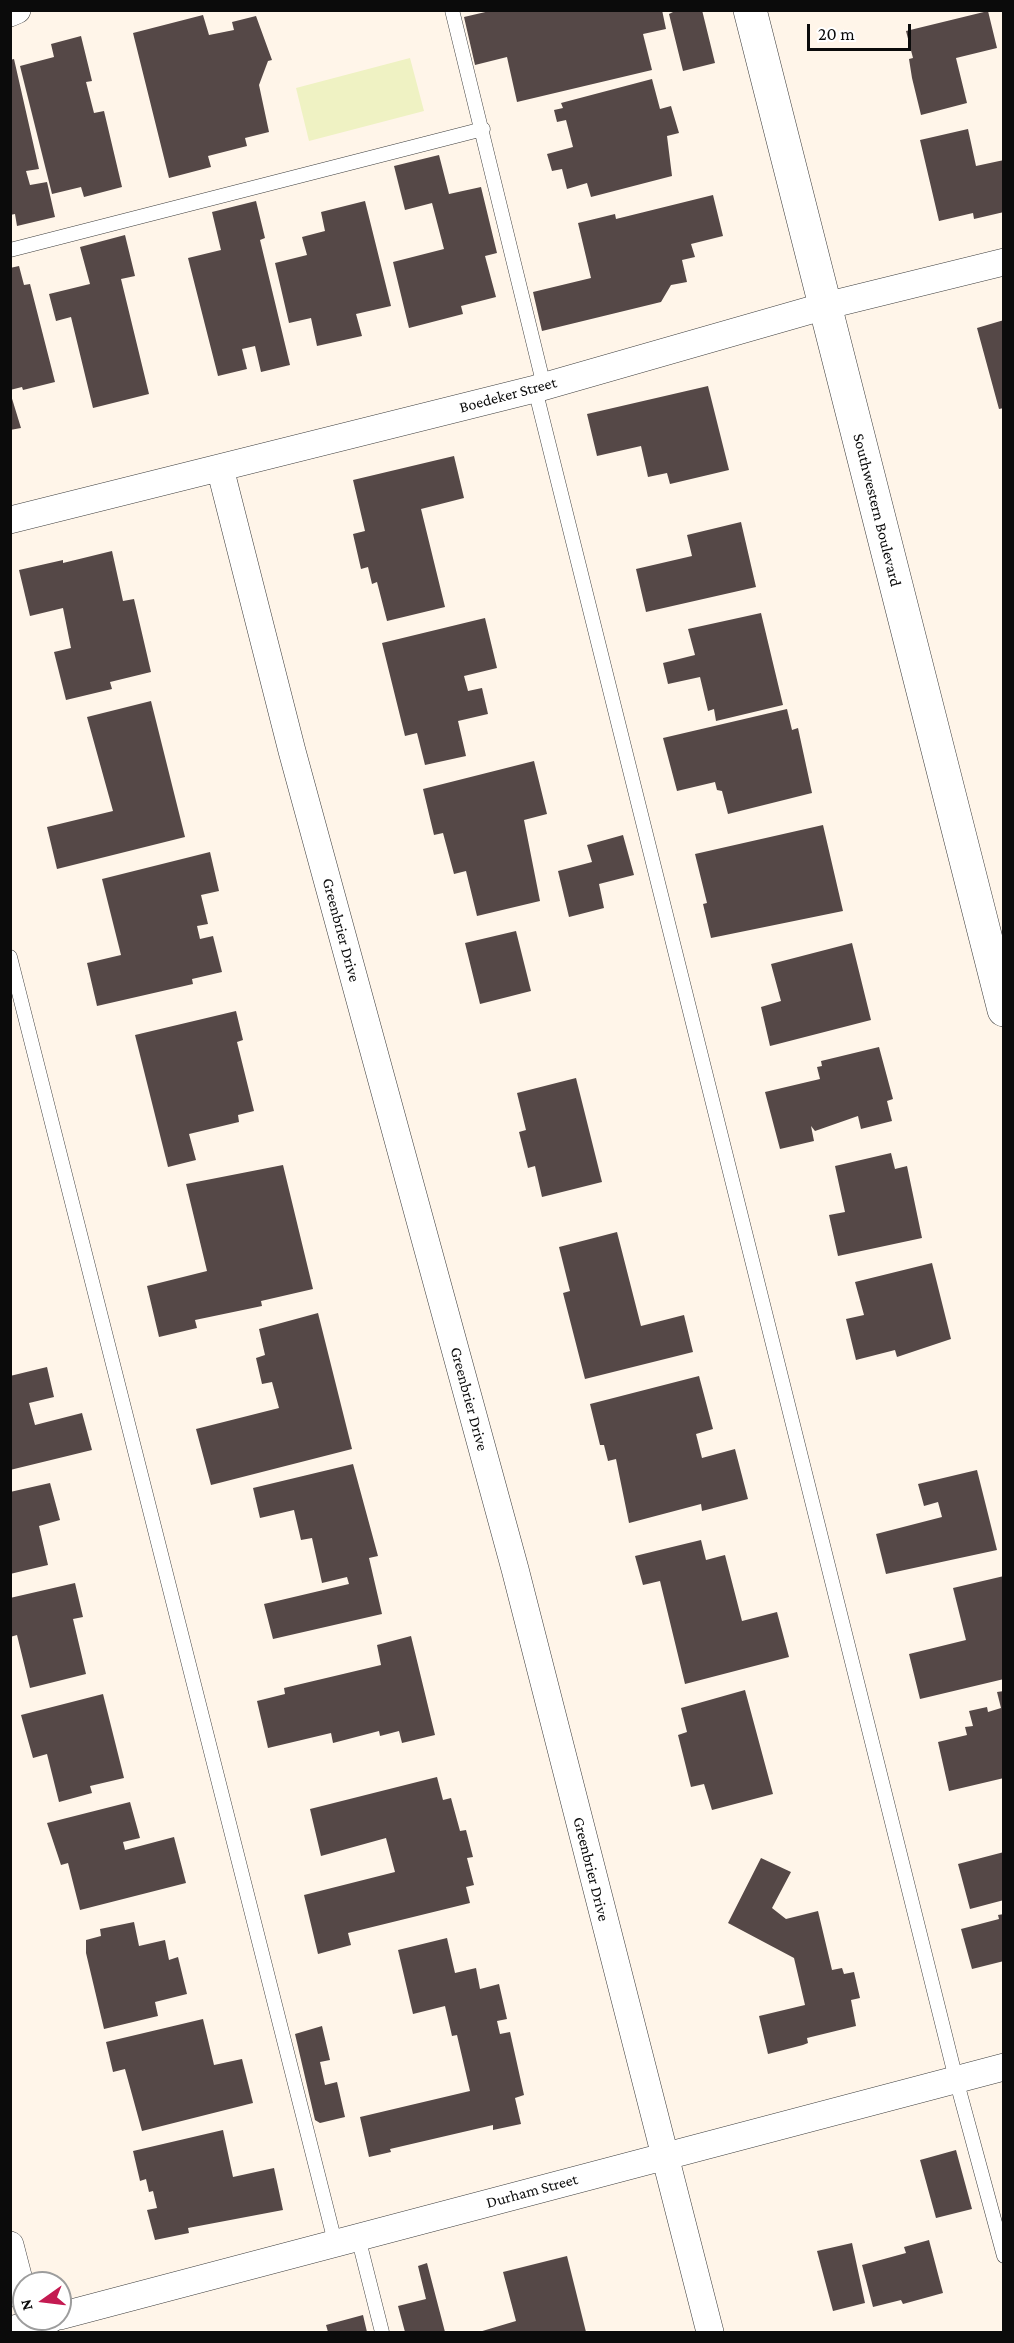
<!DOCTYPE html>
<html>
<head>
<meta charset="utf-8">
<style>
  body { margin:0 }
  #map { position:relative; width:1014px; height:2343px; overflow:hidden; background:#fff5e9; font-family:"Crimson Pro",serif }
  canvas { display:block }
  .frame { position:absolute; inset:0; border:12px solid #0b0b0b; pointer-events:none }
  .north { position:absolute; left:12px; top:2271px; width:60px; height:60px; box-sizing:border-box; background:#fff; border:2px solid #9d9d9d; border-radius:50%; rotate:256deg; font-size:16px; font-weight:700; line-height:24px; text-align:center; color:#0b0b0b }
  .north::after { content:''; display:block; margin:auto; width:21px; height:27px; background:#c41a51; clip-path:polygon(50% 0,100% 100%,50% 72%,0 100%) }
  .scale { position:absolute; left:807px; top:24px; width:104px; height:27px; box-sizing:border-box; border:3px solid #0b0b0b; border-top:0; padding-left:8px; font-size:18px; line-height:21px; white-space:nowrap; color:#0b0b0b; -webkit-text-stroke:4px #fff; paint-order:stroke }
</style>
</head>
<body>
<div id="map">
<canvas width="1014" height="2343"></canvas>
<div class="frame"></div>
<div class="north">N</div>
<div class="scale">20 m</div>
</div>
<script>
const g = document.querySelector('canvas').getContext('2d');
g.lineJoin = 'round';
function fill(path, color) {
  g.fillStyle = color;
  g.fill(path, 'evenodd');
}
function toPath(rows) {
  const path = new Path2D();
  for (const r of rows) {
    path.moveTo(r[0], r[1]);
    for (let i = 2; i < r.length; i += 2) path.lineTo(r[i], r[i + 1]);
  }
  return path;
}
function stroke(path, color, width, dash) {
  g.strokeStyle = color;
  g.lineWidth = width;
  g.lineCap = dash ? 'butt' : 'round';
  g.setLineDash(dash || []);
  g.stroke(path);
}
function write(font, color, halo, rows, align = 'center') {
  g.font = font + ' "Crimson Pro",serif';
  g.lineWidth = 6;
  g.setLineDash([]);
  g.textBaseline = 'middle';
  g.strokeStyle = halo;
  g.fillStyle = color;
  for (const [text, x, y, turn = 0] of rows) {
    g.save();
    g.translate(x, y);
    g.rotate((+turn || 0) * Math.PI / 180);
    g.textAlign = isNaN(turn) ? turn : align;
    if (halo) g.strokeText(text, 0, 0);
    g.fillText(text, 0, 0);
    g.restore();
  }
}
const pitch = toPath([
  [410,58,424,111,309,141,296,88]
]);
const building = toPath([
  [494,10,662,10,666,29,643,34,652,70,517,102,507,57,475,65,464,17],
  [677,10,702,10,715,63,683,71,669,14],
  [988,11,997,48,956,58,967,103,921,115,912,78,909,59,913,58,906,31],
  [203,15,209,35,234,30,232,22,256,16,272,60,268,61,259,85,269,132,245,138,247,146,208,156,211,167,169,178,133,33],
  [81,36,92,81,86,82,94,113,104,111,122,187,84,197,81,187,52,194,20,66,54,57,51,44],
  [14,59,39,169,26,171,30,185,47,182,55,217,17,226,15,214,10,215,10,60],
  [652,79,660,109,671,106,679,133,667,136,672,176,591,197,587,183,567,189,562,169,552,171,547,154,573,147,566,120,557,122,554,110,563,108,561,103],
  [968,129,976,166,1004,160,1004,212,974,219,973,213,939,221,920,140],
  [439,155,449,194,481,187,497,253,485,256,496,297,461,306,463,314,409,328,393,262,444,249,432,203,405,210,394,166],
  [713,195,723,236,691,244,695,257,682,260,687,282,671,285,661,302,542,331,533,292,591,278,578,223,615,214,616,219],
  [256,201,265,238,260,240,290,365,261,372,255,346,242,349,247,369,218,376,188,258,221,250,212,212],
  [365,201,391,306,356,314,362,336,317,346,311,318,289,323,275,263,307,255,302,237,325,231,321,212],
  [125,235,135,276,121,279,149,394,93,408,71,317,56,321,49,294,90,284,80,247],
  [19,266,24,285,30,284,55,382,23,390,22,387,10,390,10,268],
  [1004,320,1004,408,999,409,977,328],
  [708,386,729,470,670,484,667,473,648,477,641,446,597,456,587,414],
  [10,392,21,428,10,430],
  [454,456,464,498,421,509,445,607,387,621,377,582,372,584,368,567,361,569,353,534,365,531,353,480],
  [741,522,756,587,646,612,636,569,692,556,687,535],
  [112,551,123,601,134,599,151,672,110,682,112,689,66,700,54,652,71,648,63,608,30,616,19,570,63,560,63,563],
  [761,613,783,705,716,721,714,709,708,711,700,677,668,684,663,663,695,655,688,629],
  [485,618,497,668,464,676,468,691,482,688,488,714,458,721,466,756,425,765,417,733,405,736,382,643],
  [151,701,185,837,57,869,47,827,113,811,87,717],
  [787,709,792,730,798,728,812,793,728,814,722,791,717,790,715,782,677,791,663,738],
  [534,761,547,814,524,820,540,901,477,916,466,871,454,874,443,833,434,835,423,789],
  [823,825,843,911,711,938,703,904,707,903,695,854],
  [623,835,634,875,599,884,604,908,569,917,558,871,592,862,587,845],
  [210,852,219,891,201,895,208,924,197,926,200,939,213,936,222,972,192,979,193,984,97,1006,87,963,121,955,102,879],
  [516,931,531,991,480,1004,465,943],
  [852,943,871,1020,770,1046,761,1007,781,1001,771,964],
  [236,1011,243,1040,237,1042,254,1111,238,1115,239,1122,189,1134,196,1160,168,1167,135,1035],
  [879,1047,893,1099,887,1101,892,1121,861,1129,858,1116,815,1131,811,1126,814,1141,780,1149,765,1092,820,1079,817,1067,822,1066,821,1061],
  [576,1078,602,1182,542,1197,535,1166,528,1168,519,1132,526,1130,517,1093],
  [891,1153,895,1169,907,1166,922,1238,838,1256,829,1215,845,1212,835,1166],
  [283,1165,313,1289,261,1301,262,1306,195,1320,197,1328,159,1337,147,1286,207,1271,186,1184],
  [617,1232,641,1326,684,1315,693,1352,585,1379,563,1293,570,1291,559,1247],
  [932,1263,951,1339,897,1357,895,1350,856,1360,846,1319,864,1315,855,1282],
  [318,1313,352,1449,211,1485,196,1429,279,1408,272,1382,262,1384,256,1358,265,1355,259,1329],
  [47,1367,54,1397,29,1403,35,1425,82,1413,92,1450,10,1470,10,1376],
  [699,1376,713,1429,696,1434,702,1458,735,1449,748,1499,702,1511,701,1504,629,1523,616,1459,608,1461,604,1445,600,1445,590,1404],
  [353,1464,378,1556,369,1558,382,1614,273,1639,264,1604,349,1584,347,1577,322,1583,312,1538,301,1540,294,1510,260,1518,253,1488],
  [977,1470,997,1550,886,1574,876,1534,942,1517,938,1502,924,1506,918,1484],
  [50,1483,60,1520,39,1526,48,1565,10,1574,10,1492],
  [701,1540,706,1560,725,1555,742,1621,777,1612,789,1657,685,1684,660,1581,643,1585,635,1556],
  [1004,1576,1004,1679,920,1699,909,1654,966,1640,953,1588],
  [75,1583,83,1617,73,1619,86,1674,30,1688,17,1635,10,1637,10,1598],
  [411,1636,435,1735,402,1743,399,1731,380,1736,379,1731,333,1743,331,1733,268,1748,257,1701,285,1694,284,1688,381,1665,377,1645],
  [745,1690,773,1794,712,1810,704,1784,691,1787,678,1735,687,1732,681,1708],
  [1004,1691,1004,1778,949,1791,938,1742,967,1735,965,1727,973,1726,969,1711,987,1707,988,1712,1001,1708,997,1692],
  [103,1694,124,1778,90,1786,92,1793,59,1802,47,1754,33,1758,21,1715],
  [437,1777,443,1800,451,1798,460,1831,466,1830,473,1857,467,1858,474,1885,466,1887,470,1903,348,1933,351,1945,318,1954,304,1895,395,1872,386,1838,321,1856,310,1809],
  [130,1802,140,1838,123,1842,125,1850,174,1837,186,1883,80,1910,68,1863,61,1865,47,1823],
  [1004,1852,1004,1900,970,1909,958,1864],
  [761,1858,791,1872,772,1908,786,1919,818,1911,832,1970,842,1968,844,1974,854,1972,860,1998,851,2000,856,2026,807,2038,808,2043,803,2045,768,2054,759,2016,805,2005,794,1958,728,1923],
  [1004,1914,1004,1961,972,1969,961,1929,999,1919,998,1915],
  [134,1922,139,1946,165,1940,169,1960,178,1957,187,1994,155,2002,158,2016,104,2029,86,1953,86,1940,101,1936,100,1929],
  [447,1938,455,1973,476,1968,480,1989,499,1984,507,2019,497,2021,500,2034,510,2032,524,2095,515,2098,521,2124,493,2130,493,2125,390,2149,391,2152,369,2157,360,2117,470,2091,457,2035,452,2036,445,2006,413,2014,398,1950],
  [203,2019,214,2065,242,2059,253,2103,142,2131,125,2069,113,2072,106,2042],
  [322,2026,330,2060,320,2062,325,2085,337,2082,345,2117,320,2123,315,2120,295,2034],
  [223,2130,233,2177,274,2168,283,2210,188,2228,189,2233,155,2240,147,2210,157,2208,153,2191,149,2192,146,2179,140,2181,133,2151],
  [956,2150,972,2209,936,2218,920,2160],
  [929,2240,943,2293,903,2304,901,2300,873,2307,862,2265,906,2253,904,2247],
  [852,2243,865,2303,833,2311,817,2251],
  [567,2256,586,2332,479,2332,516,2321,503,2272],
  [427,2263,445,2332,405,2332,398,2306,426,2299,418,2266],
  [363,2315,367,2332,328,2332,326,2325]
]);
const service = toPath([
  [452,10,544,386],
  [10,250,483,129],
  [535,389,956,2079,1004,2256],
  [10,957,335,2242],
  [358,2237,382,2332]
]);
const minor = toPath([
  [10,13,17,10],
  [220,468,292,751,515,1569,710,2332],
  [10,520,535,389,825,306,1004,262],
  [10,2245,24,2299],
  [60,2316,1004,2067],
  [10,2330,51,2319]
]);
const tertiary = toPath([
  [750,10,1004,1010]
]);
const streetNames = [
  ["Boedeker Street",508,395,-15],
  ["Southwestern Boulevard",877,510,76],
  ["Greenbrier Drive",341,930,75],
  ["Greenbrier Drive",469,1399,75],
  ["Greenbrier Drive",591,1869,76],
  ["Durham Street",532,2191,-15]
];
fill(pitch, '#eff2c3');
fill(building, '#554847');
stroke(service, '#3e3e3e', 15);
stroke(minor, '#3e3e3e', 28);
stroke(tertiary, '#3e3e3e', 34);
stroke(service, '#fff', 14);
stroke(minor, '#fff', 27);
stroke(tertiary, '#fff', 33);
write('16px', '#0b0b0b', '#fff', streetNames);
</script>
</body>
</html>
